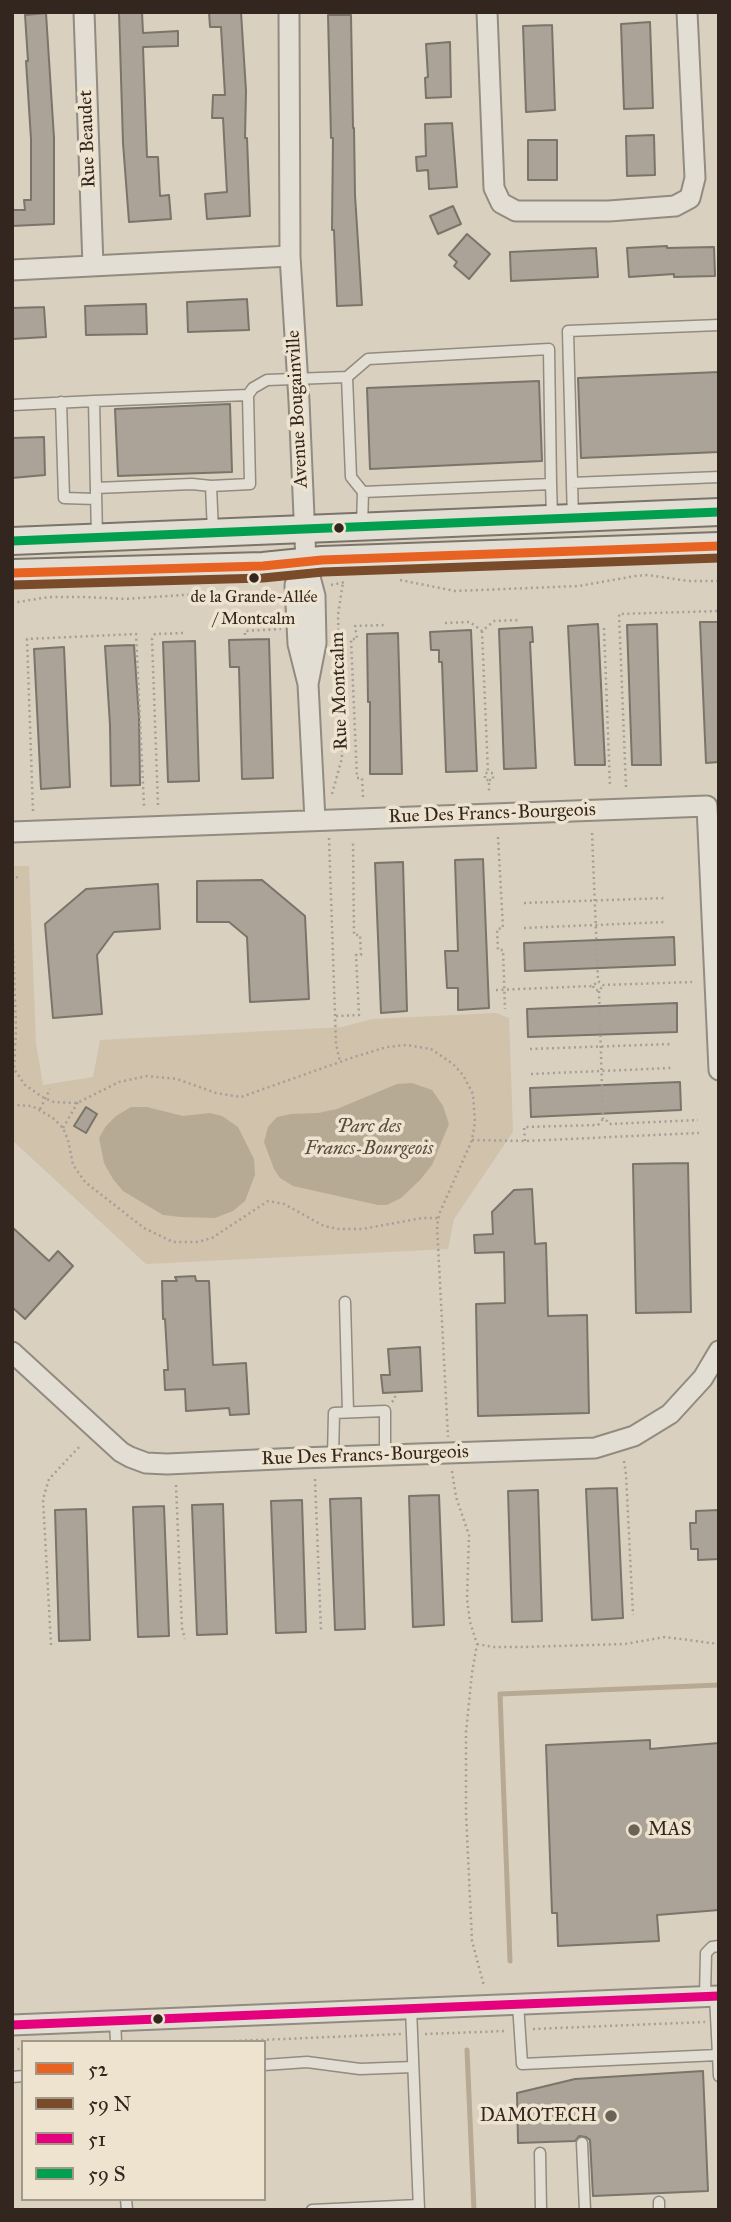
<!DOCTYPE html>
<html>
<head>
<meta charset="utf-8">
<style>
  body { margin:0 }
  #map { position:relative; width:731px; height:2222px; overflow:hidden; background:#dad0bf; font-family:"IM FELL Great Primer",serif }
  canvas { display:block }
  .frame { position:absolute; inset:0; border:14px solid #32261f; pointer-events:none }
  .legend { position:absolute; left:21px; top:2040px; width:245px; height:161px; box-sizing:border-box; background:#eee3ce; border:2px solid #a39788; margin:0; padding:9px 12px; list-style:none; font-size:21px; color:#32261f }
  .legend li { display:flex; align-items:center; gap:14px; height:35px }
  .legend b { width:35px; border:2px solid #a39788 }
</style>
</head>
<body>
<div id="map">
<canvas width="731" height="2222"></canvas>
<div class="frame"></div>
<ul class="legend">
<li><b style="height:9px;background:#e86222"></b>52</li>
<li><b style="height:9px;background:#7a4b2a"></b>59 N</li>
<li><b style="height:9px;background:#e5007d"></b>51</li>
<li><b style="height:9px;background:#02a04e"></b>59 S</li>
</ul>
</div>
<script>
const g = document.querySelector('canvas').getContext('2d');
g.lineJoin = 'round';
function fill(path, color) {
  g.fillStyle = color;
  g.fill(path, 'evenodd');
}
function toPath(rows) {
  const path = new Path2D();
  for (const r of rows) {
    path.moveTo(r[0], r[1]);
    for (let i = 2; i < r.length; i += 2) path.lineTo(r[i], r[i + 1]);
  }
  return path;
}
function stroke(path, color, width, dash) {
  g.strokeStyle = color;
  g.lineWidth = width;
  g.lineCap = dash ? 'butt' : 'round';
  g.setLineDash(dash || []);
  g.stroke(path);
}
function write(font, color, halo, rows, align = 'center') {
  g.font = font + ' "IM FELL Great Primer",serif';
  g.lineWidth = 7;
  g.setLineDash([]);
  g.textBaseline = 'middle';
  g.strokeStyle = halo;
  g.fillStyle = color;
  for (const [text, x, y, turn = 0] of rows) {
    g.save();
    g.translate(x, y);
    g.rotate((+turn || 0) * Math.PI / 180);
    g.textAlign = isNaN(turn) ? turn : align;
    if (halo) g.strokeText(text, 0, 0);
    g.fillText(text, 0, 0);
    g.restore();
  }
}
const green = toPath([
  [12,866,29,866,36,1043,43,1085,93,1077,100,1040,342,1027,372,1019,496,1013,509,1018,513,1132,454,1219,448,1249,146,1264,12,1140]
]);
const water = toPath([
  [412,1083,432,1090,443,1106,449,1124,432,1165,420,1180,401,1198,387,1205,378,1205,293,1186,280,1178,274,1169,264,1142,268,1127,277,1117,291,1114,318,1113,337,1109,397,1084],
  [131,1107,147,1107,183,1116,210,1113,222,1116,238,1127,254,1159,255,1175,245,1201,233,1211,215,1218,181,1217,163,1215,123,1191,113,1179,104,1163,99,1138,106,1126,116,1116]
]);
const stream = toPath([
  [510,1961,500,1694,719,1685],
  [467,2050,474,2210]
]);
const building = toPath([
  [119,12,142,12,143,33,178,31,178,46,143,47,147,157,158,157,160,196,169,195,171,219,129,222,123,143,119,12],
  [209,12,241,12,246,91,245,138,247,138,250,216,207,219,205,194,227,192,223,118,212,118,213,95,225,95,221,27,210,27,209,12],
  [46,13,54,138,54,224,12,226,12,210,25,210,24,200,31,200,31,139,26,61,28,61,25,15,46,13],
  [328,15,351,15,353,128,354,128,355,195,362,305,337,306,334,230,332,230,333,138,331,138,328,15],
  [650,22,653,108,624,109,621,24,650,22],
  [552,25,555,110,526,112,523,26,552,25],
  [450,42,451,97,426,98,425,78,428,77,426,44,450,42],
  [452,123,457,187,429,189,428,170,417,171,416,157,426,156,425,124,452,123],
  [654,135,655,175,627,176,626,136,654,135],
  [528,140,557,140,557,180,528,180,528,140],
  [453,206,461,224,438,234,430,216,453,206],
  [467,234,490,254,469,279,454,266,457,262,449,255,467,234],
  [667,246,667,248,714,247,715,276,674,277,674,274,629,277,627,248,667,246],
  [596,248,598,277,511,281,510,252,596,248],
  [247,299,249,330,188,332,187,302,247,299],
  [146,304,147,334,86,335,85,306,146,304],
  [44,307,46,337,12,339,12,308,44,307],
  [719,372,719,452,581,458,578,378,719,372],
  [539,381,542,461,370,469,367,388,539,381],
  [230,404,232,472,118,476,115,409,230,404],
  [44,437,45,475,12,478,12,438,44,437],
  [700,622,719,622,719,762,706,763,700,622],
  [598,624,605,765,575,765,568,626,598,624],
  [657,624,661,765,632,765,627,625,657,624],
  [532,627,533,642,530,642,536,768,504,769,499,629,532,627],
  [471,630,477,771,446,772,442,662,439,662,439,650,431,650,430,632,471,630],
  [398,633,402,774,370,774,370,702,368,702,367,634,398,633],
  [269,639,273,778,242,779,239,667,230,667,229,640,269,639],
  [195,641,199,781,168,782,163,642,195,641],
  [134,645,139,718,140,785,111,786,110,725,105,646,134,645],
  [64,647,70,787,41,789,34,649,64,647],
  [483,859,489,1008,458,1010,458,988,447,988,445,951,458,951,455,860,483,859],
  [403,862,407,1011,381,1013,375,863,403,862],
  [262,880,305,916,309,999,250,1002,247,937,229,922,197,922,197,881,262,880],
  [158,884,160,929,114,932,97,955,102,1014,53,1018,45,924,86,889,158,884],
  [674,937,675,965,525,971,524,943,674,937],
  [677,1003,677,1032,528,1037,527,1009,677,1003],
  [680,1082,681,1110,531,1117,530,1088,680,1082],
  [86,1107,97,1114,86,1133,74,1126,86,1107],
  [688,1163,691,1312,636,1313,633,1164,688,1163],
  [532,1189,535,1244,546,1243,548,1316,587,1315,589,1413,478,1416,476,1304,505,1303,504,1252,475,1253,474,1235,493,1234,492,1212,514,1190,532,1189],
  [12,1227,49,1261,58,1251,73,1266,25,1319,12,1307,12,1227],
  [195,1276,196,1281,209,1281,213,1365,246,1363,249,1414,230,1415,229,1408,186,1411,185,1389,165,1390,164,1370,168,1370,165,1319,163,1319,162,1281,177,1281,175,1277,195,1276],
  [420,1347,422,1391,383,1393,381,1375,390,1375,388,1349,420,1347],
  [617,1488,623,1618,592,1620,586,1489,617,1488],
  [538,1490,542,1621,512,1622,508,1491,538,1490],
  [439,1495,444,1625,413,1627,409,1496,439,1495],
  [361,1498,365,1629,335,1630,330,1499,361,1498],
  [302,1500,306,1632,276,1633,271,1501,302,1500],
  [223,1504,227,1634,197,1635,192,1505,223,1504],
  [164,1506,169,1636,138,1637,133,1507,164,1506],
  [86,1509,90,1640,59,1641,55,1510,86,1509],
  [719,1510,719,1559,698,1560,698,1549,691,1549,690,1523,696,1523,696,1511,719,1510],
  [650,1740,650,1749,719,1743,719,1910,657,1915,659,1941,558,1946,557,1913,552,1913,546,1745,650,1740],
  [703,2071,708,2191,593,2196,590,2140,586,2137,579,2136,575,2141,518,2143,517,2093,575,2079,703,2071]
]);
const path = toPath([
  [400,580,455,591,579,586,635,576,648,575,688,581,719,581],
  [331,585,345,582],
  [12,603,49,597,84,597,125,599,197,594,214,590],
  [445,623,470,622,482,631,494,621,519,620],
  [604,628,610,787],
  [482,631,488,773],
  [245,635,245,631,281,629],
  [489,780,493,780,493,773,485,773,485,780,489,780,489,793],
  [626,787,619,614,719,611],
  [332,794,342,758,338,615,343,582],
  [363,797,362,778,357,778,351,639,357,639,355,626,387,625],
  [158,805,152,639,155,634,183,633],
  [33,811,27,639,136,634,144,806],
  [592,833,598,981],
  [498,837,503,928,497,929,498,950,503,950,505,1009],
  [329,838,336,1044,340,1062],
  [12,873,19,879],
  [524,903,665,898],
  [12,917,16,1029,14,1069,25,1085,44,1098,54,1102,77,1103,119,1082,147,1076,177,1079,216,1093,241,1097,354,1057,387,1047,406,1045,431,1049,453,1064,463,1075,473,1094,475,1122,472,1140,440,1212,437,1225,448,1437],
  [524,928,666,922],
  [593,986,594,989,599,991,603,985],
  [496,990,593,986,598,981,603,985,692,982],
  [599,991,603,1119],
  [336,1016,359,1015,356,955,361,955,360,935,354,935,353,842],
  [530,1049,671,1044],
  [531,1074,671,1068],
  [12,1105,32,1106,53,1118,63,1128,68,1140,73,1165,85,1182,144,1228,173,1242,198,1242,212,1238,268,1201,284,1204,324,1226,339,1229,362,1229,422,1218,438,1218],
  [40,1109,50,1089],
  [63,1128,78,1102],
  [472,1140,525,1141,699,1133],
  [525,1141,524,1127,598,1125,603,1119,607,1121,609,1124,698,1120],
  [392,1402,395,1399,395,1393],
  [624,1461,626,1474,633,1615],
  [452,1471,456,1497,469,1535,467,1599,470,1622,477,1644,472,1673,466,1732,466,1813,472,1941,484,1986],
  [315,1479,321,1631],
  [176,1485,182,1628,185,1639],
  [477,1644,493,1647,523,1647,625,1644,665,1637,719,1644],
  [51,1645,43,1499,49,1479,81,1445],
  [533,2029,705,2022],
  [425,2034,506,2031],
  [212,2042,401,2034],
  [12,2049,23,2049]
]);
const lane = toPath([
  [347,377,368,359,549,349,551,484],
  [248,395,253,388,267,380,347,377,351,477,363,492],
  [61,402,64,498,96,499],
  [13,405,94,401],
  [572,483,568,331,719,325],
  [211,486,213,532],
  [96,488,192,484,211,486,250,484,248,395,94,401,97,537],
  [573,518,572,483,719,477],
  [362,526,363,492,551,484,552,516],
  [345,1302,348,1412],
  [333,1457,334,1413,385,1411,385,1456],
  [705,1996,706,1953,712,1947,719,1946],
  [518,2004,522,2064,718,2055,715,1996],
  [411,2008,419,2210],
  [115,2020,116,2042],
  [718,2055,719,2076],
  [264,2065,307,2062,360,2069,413,2067],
  [12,2077,23,2076],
  [582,2143,585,2210],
  [540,2153,541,2210],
  [126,2199,127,2210],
  [659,2202,659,2210],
  [312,2210,419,2205]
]);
const street = toPath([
  [84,12,93,266],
  [289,12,290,256,299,401,306,562,315,596,316,643,308,684],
  [487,12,494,188,501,203,516,211,609,211,675,206,690,198,695,178,687,12],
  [12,270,290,256],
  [306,562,295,585,298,644,308,684,315,820],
  [12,832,707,806,719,1070],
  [12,1352,121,1452,130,1457,146,1463,167,1464,300,1458,595,1448,634,1436,670,1414,703,1378,719,1351],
  [12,2025,719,1996]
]);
const secondary = toPath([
  [12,541,719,512],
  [12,573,263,566,322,560,719,546]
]);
const bus1 = toPath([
  [12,573,263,566,322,560,719,546]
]);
const bus2 = toPath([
  [12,585,263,578,323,572,719,558]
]);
const bus3 = toPath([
  [12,2025,719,1996]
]);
const bus4 = toPath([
  [12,541,719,512]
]);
const markers = [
  [339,528,6,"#32261f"],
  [254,578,6,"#32261f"],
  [634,1830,7,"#6d6257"],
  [158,2019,6,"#32261f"],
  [611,2116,7,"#6d6257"]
];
const busNames = [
  ["de la Grande-Allée",254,598],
  ["/ Montcalm",254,620]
];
const streetNames = [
  ["Rue Beaudet",88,139,-92],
  ["Avenue Bougainville",298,409,-93],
  ["Rue Montcalm",340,691,-92],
  ["Rue Des Francs-Bourgeois",492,814,-2],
  ["Rue Des Francs-Bourgeois",365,1456,-2]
];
const parkNames = [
  ["Parc des",369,1127],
  ["Francs-Bourgeois",369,1149]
];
const poiNames = [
  ["MAS",648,1830],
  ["DAMOTECH",597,2116,"right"]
];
fill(green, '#d0c2ab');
fill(water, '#b7aa94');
stroke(stream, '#b7aa94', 5);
fill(building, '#aba397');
stroke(building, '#7a746a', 2);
stroke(lane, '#918b80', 13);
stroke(street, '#918b80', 23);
stroke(secondary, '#7a746a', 30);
stroke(path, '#a49f98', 2.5, [2, 3.5]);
stroke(lane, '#e2ded4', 10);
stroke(street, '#e2ded4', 19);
stroke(secondary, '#e2ded4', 26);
stroke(bus1, '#e86222', 9);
stroke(bus2, '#7a4b2a', 9);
stroke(bus3, '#e5007d', 9);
stroke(bus4, '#02a04e', 9);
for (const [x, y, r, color] of markers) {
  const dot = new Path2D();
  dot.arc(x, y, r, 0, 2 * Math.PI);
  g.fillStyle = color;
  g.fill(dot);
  stroke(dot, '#eee3ce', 2.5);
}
write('17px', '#32261f', '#eee3ce', busNames);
write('19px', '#32261f', '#eee3ce', streetNames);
write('italic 19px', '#574a3e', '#eee3ce', parkNames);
write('19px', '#32261f', '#eee3ce', poiNames, 'left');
</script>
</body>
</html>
